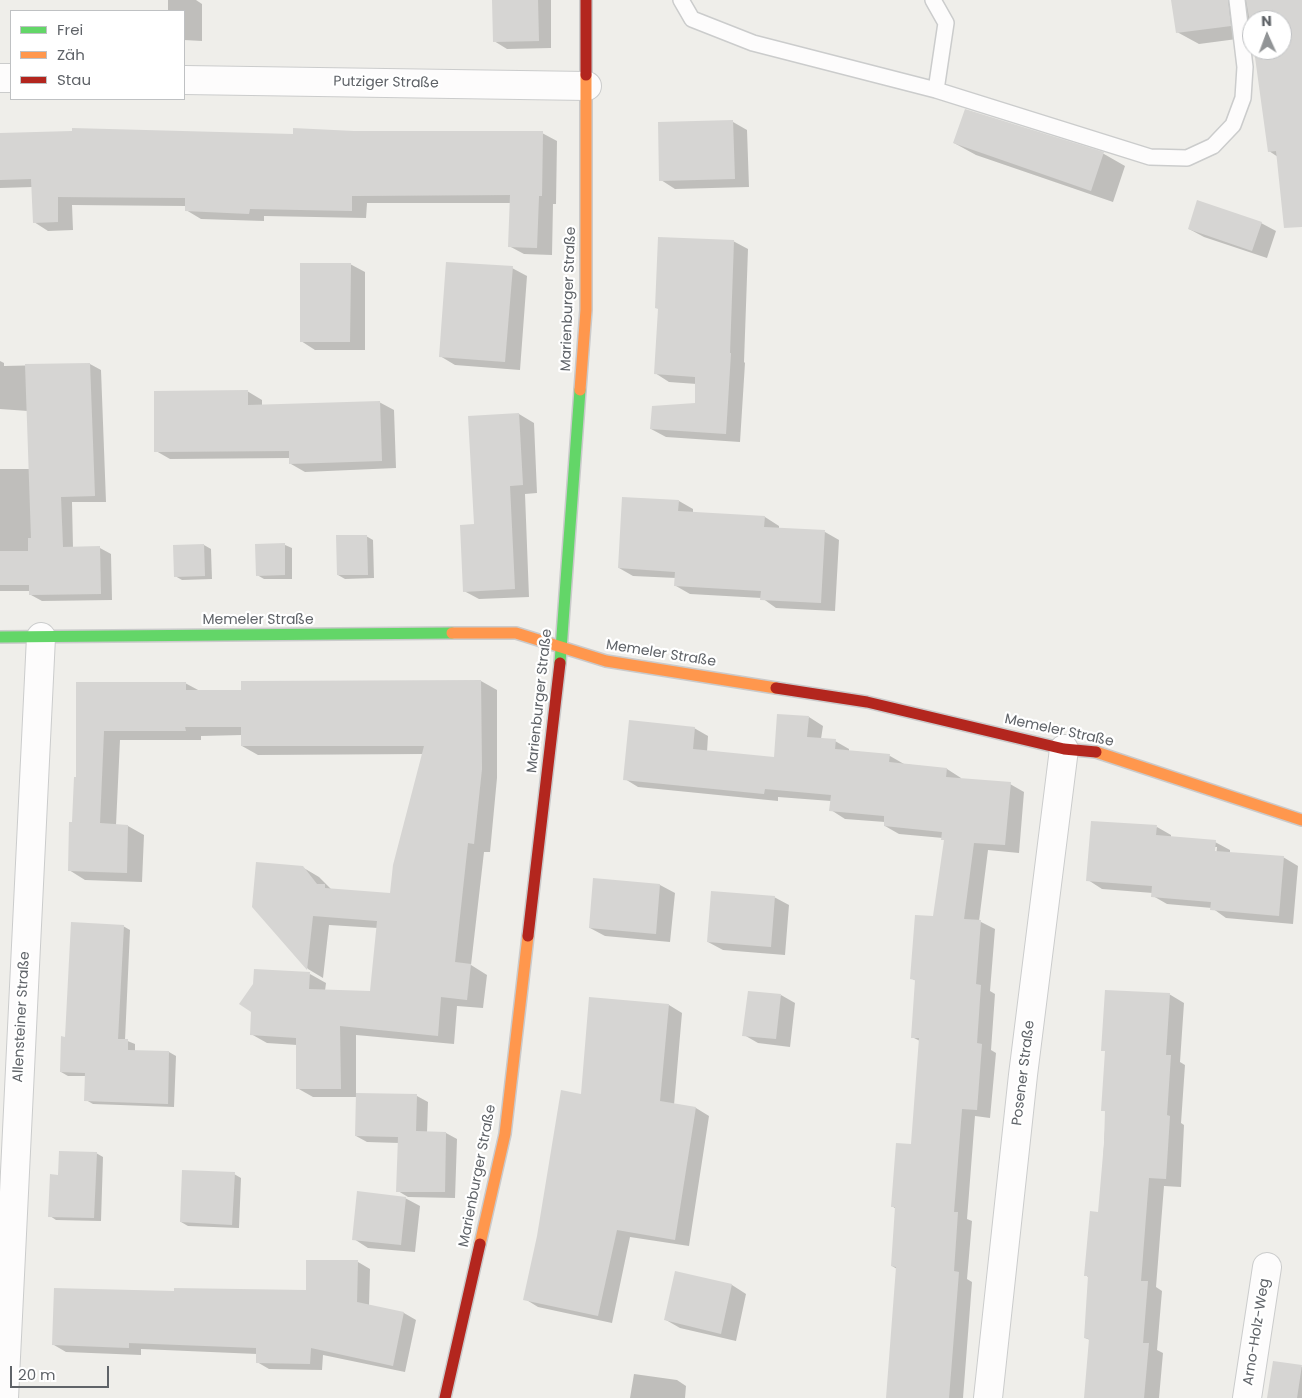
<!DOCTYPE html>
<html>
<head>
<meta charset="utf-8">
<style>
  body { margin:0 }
  #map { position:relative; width:1302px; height:1398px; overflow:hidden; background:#efeeea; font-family:Poppins,sans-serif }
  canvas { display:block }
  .legend { position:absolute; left:10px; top:10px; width:175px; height:90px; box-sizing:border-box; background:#fff; border:1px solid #bfc1c3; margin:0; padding:6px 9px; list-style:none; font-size:15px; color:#5f6368 }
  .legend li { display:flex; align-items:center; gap:10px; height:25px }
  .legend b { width:25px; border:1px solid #bfc1c3 }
  .north { position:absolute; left:1242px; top:10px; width:50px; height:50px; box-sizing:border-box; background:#fff; border:1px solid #bfc1c3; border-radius:50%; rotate:358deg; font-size:14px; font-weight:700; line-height:20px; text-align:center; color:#5f6368 }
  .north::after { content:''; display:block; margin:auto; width:18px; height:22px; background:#919496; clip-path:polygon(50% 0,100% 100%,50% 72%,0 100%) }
  .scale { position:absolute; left:10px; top:1366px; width:99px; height:22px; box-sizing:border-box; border:2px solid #5f6368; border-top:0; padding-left:6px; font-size:15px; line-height:18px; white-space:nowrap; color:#5f6368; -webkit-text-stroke:4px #fff; paint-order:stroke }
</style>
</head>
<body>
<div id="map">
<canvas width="1302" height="1398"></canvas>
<ul class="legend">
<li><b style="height:6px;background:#63d668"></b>Frei</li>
<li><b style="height:6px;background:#ff974d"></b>Zäh</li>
<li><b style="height:6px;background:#b3261e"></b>Stau</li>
</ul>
<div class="north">N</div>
<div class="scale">20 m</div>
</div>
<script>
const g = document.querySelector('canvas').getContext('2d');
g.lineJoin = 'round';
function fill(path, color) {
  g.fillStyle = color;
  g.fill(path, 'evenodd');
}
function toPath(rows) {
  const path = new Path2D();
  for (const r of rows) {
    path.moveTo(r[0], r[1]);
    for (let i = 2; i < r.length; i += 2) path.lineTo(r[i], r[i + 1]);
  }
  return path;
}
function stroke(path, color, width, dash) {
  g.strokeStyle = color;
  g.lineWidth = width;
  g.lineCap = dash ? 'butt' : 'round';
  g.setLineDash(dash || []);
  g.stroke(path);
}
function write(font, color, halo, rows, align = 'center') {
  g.font = font + ' Poppins,sans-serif';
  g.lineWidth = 4.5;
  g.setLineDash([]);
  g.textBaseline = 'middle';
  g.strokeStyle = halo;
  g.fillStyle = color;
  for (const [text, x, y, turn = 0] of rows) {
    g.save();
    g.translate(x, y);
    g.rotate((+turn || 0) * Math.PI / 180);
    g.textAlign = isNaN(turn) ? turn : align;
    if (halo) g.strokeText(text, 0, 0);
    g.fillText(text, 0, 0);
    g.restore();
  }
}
const shadow = toPath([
  [168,0,196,0,202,4,202,41,184,40,184,11,168,11],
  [494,0,551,0,551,48,507,49,494,41],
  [1172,0,1302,0,1302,218,1278,157,1269,151,1256,50,1282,50,1282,20,1252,20,1252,37,1199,44,1177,32],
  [966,110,1104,154,1125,166,1113,202,976,155,954,143],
  [733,122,747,130,749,187,675,189,661,180],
  [354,132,542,133,557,141,556,204,553,204,552,255,524,254,509,246,511,203,367,203,366,218,264,216,264,221,201,219,186,210,186,206,72,205,73,230,48,231,34,222,33,187,0,188,0,134,294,135],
  [1261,223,1276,231,1267,258,1204,237,1189,229],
  [733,241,748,249,744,362,745,363,740,442,666,437,651,429,696,405,697,384,669,382,655,373],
  [350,264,365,272,365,350,315,350,301,341],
  [512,268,527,276,520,370,455,365,440,356],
  [0,361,4,363,4,366,90,364,101,370,106,502,72,502,73,548,100,548,111,554,112,600,42,601,31,595,31,591,0,591,0,469,30,469,28,411,0,409],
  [247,391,262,400,262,406,379,402,394,410,396,468,305,472,291,464,290,458,170,459,156,451],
  [519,414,534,423,537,493,525,494,529,597,479,599,464,591,475,525],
  [679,501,693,509,693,513,765,517,779,526,779,529,825,532,839,540,835,611,776,608,762,598,690,594,676,586,676,578,633,576,619,568],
  [366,536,373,540,374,578,345,579,338,575],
  [204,545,211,549,212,579,182,580,175,576],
  [285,545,292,548,292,579,264,579,257,575],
  [481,681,497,690,497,778,490,852,484,852,471,965,487,975,483,1008,457,1006,454,1044,356,1035,356,1094,417,1096,428,1102,427,1133,446,1133,457,1139,455,1198,408,1197,398,1191,399,1143,367,1142,356,1136,357,1097,313,1097,297,1088,297,1045,267,1043,251,1034,310,974,326,983,325,991,371,992,378,928,329,925,323,978,308,969,254,906,302,867,319,877,332,890,391,895,423,754,258,755,242,746,242,735,201,736,201,740,120,740,116,825,128,826,144,835,142,882,85,880,69,870,77,779,77,683,185,683,200,691,242,691],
  [809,717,823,726,821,739,835,741,849,749,849,752,890,756,904,764,947,769,961,778,961,780,1010,784,1024,792,1019,853,988,850,979,921,995,929,990,991,995,994,991,1050,996,1053,990,1118,975,1116,967,1219,972,1221,967,1279,972,1282,963,1398,887,1398,897,1269,892,1266,896,1209,892,1206,912,1145,920,1041,912,1037,916,981,911,978,934,918,945,841,943,838,899,834,885,826,885,822,845,819,831,810,831,801,778,797,778,801,638,787,625,779,694,728,708,736,707,752,775,758],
  [1157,827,1171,835,1171,838,1215,842,1230,850,1230,853,1283,857,1298,866,1293,924,1226,918,1212,908,1167,904,1153,896,1153,893,1102,889,1088,880],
  [1214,847,1217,847,1216,857],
  [594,880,660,885,675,893,670,942,605,936,590,928],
  [774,897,789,905,785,955,723,950,708,942],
  [123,926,130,930,125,1040,135,1044,135,1051,169,1052,176,1056,174,1107,93,1104,86,1100,86,1076,68,1076,61,1072],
  [1169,994,1184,1003,1180,1062,1185,1065,1181,1123,1184,1125,1181,1187,1164,1186,1156,1287,1162,1291,1157,1350,1163,1353,1159,1398,1085,1398,1090,1340,1085,1338,1089,1278,1086,1275,1100,1213,1106,1112,1103,1110,1107,1052,1103,1050],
  [781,995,795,1003,790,1047,758,1043,744,1035],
  [669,1005,682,1013,674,1105,696,1108,709,1116,689,1246,630,1237,612,1323,538,1307,525,1299,582,1095],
  [96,1153,103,1157,101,1221,56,1220,50,1216,59,1176],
  [234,1174,241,1178,239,1228,188,1226,181,1222],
  [405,1198,420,1206,415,1252,368,1248,354,1239],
  [358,1262,370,1269,369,1306,404,1313,416,1320,405,1372,323,1355,322,1370,269,1369,257,1362,257,1354,141,1349,141,1355,66,1352,54,1345,175,1292,307,1291],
  [676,1273,732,1285,746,1294,736,1341,680,1328,666,1320],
  [1274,1362,1302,1367,1302,1398,1269,1398],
  [634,1374,677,1380,686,1386,685,1398,630,1398]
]);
const building = toPath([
  [492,0,538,0,539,41,493,42],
  [1171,0,1228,0,1231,26,1176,33],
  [1246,0,1302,0,1302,227,1284,228,1276,151,1268,152,1254,50,1282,50,1282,20,1252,20,1252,33],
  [965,109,1104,152,1091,191,953,143],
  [733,120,735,179,659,181,658,122],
  [72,128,293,134,293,128,354,131,543,131,542,196,539,196,537,248,508,247,510,195,352,196,352,211,250,209,249,214,185,211,185,198,58,197,58,222,33,223,31,179,0,180,0,133,72,131],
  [1197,200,1262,222,1252,251,1188,229],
  [658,237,734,240,730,353,731,353,726,434,650,429,652,406,695,403,695,377,654,374,658,309,655,308],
  [446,262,513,266,505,362,439,357],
  [300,263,351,263,350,342,300,342],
  [90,363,95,496,61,497,63,547,100,546,101,594,29,595,29,585,0,585,0,551,28,551,28,538,31,538,25,364],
  [248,390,248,405,380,401,382,461,289,464,289,451,154,452,154,391],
  [519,413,523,485,510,486,515,589,463,592,460,525,474,524,468,416],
  [622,497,679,500,678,511,765,516,764,527,825,530,821,603,760,600,761,591,674,586,675,572,618,568],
  [336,535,367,535,368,575,337,575],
  [285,543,285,575,256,576,255,544],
  [204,544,205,576,174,577,173,545],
  [481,680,482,769,474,844,468,843,455,962,471,964,467,1000,441,997,438,1036,340,1026,341,1089,296,1089,296,1038,250,1035,251,1012,239,1004,253,984,254,969,310,972,309,989,370,991,377,921,313,916,307,970,252,907,256,862,303,866,317,884,325,884,325,888,390,893,393,865,424,746,241,746,241,727,185,727,186,731,104,731,100,823,128,825,127,873,68,871,69,822,72,822,74,777,76,777,76,682,186,682,186,690,241,690,241,681],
  [777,714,809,716,807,737,836,739,835,749,890,754,889,762,947,768,946,777,1011,782,1005,845,974,843,964,919,981,920,976,984,981,985,977,1043,982,1044,977,1110,962,1109,954,1212,958,1212,954,1271,959,1272,949,1398,886,1398,896,1267,891,1266,895,1207,891,1207,896,1143,911,1144,919,1038,911,1038,915,980,910,979,915,915,933,916,944,840,941,840,942,832,884,826,884,816,829,811,831,795,765,789,764,794,623,780,629,720,695,727,693,749,774,757],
  [1091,821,1157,825,1156,835,1216,840,1215,851,1284,856,1279,916,1210,910,1211,902,1151,897,1152,886,1086,881],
  [593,878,660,884,656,934,589,928],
  [711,891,775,896,771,947,707,942],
  [71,922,124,925,118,1039,128,1039,128,1050,169,1051,168,1104,84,1101,85,1073,60,1072,61,1036,65,1037],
  [1105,990,1170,993,1166,1055,1171,1055,1167,1115,1170,1116,1166,1179,1149,1178,1141,1281,1148,1281,1143,1343,1149,1343,1144,1398,1084,1398,1089,1339,1084,1338,1088,1276,1084,1276,1090,1211,1098,1212,1104,1143,1105,1111,1101,1111,1105,1051,1101,1051],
  [748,991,781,994,776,1039,742,1036],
  [589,997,669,1004,660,1101,696,1107,675,1240,617,1230,598,1316,523,1300,537,1236,561,1090,581,1094],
  [356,1093,417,1094,416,1131,446,1132,445,1192,396,1192,398,1137,355,1136],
  [59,1151,97,1152,94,1218,48,1217,50,1174,58,1175],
  [182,1170,235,1172,232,1225,180,1222],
  [357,1191,406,1197,401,1245,352,1240],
  [306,1260,358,1260,357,1302,404,1312,393,1366,311,1348,310,1364,256,1363,256,1348,129,1343,129,1348,52,1345,54,1288,174,1291,174,1288,306,1290],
  [675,1271,732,1284,721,1334,664,1320],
  [1273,1361,1302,1365,1297,1398,1267,1398]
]);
const lane = toPath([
  [681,0,692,19,753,43,936,90,1150,157,1187,158,1213,146,1233,125,1243,98,1245,67,1237,0],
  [933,0,946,23,936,90]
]);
const street = toPath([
  [0,78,11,78],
  [184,80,587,86],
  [4,1398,41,637],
  [988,1398,1023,1075,1064,749],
  [1247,1398,1267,1267]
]);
const fast = toPath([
  [0,637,452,633],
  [560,663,580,390]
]);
const slow = toPath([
  [580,390,586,310,586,75],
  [452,633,516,633,606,661,776,688],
  [1096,752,1302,820],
  [480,1244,505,1134,528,936]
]);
const jam = toPath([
  [586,0,586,75],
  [776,688,867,702,1064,749,1096,752],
  [528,936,560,663],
  [445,1398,480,1244]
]);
const streetNames = [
  ["Putziger Straße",386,83,1],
  ["Marienburger Straße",569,299,-88],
  ["Memeler Straße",258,620],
  ["Memeler Straße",661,654,9],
  ["Marienburger Straße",540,701,-84],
  ["Memeler Straße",1059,731,12],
  ["Allensteiner Straße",22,1017,-87],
  ["Posener Straße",1024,1073,-83],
  ["Marienburger Straße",478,1176,-79],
  ["Arno-Holz-Weg",1257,1332,-81]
];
fill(shadow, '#0003');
fill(building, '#d6d5d3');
stroke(lane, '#cbcccc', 18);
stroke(street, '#cbcccc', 30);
stroke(fast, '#cacacb', 14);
stroke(slow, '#cacacb', 14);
stroke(jam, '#cacacb', 14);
stroke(lane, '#fdfcfc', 15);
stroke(street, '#fdfcfc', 28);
stroke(fast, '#63d668', 11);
stroke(slow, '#ff974d', 11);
stroke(jam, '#b3261e', 11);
write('14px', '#5f6368', '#fff', streetNames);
</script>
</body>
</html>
